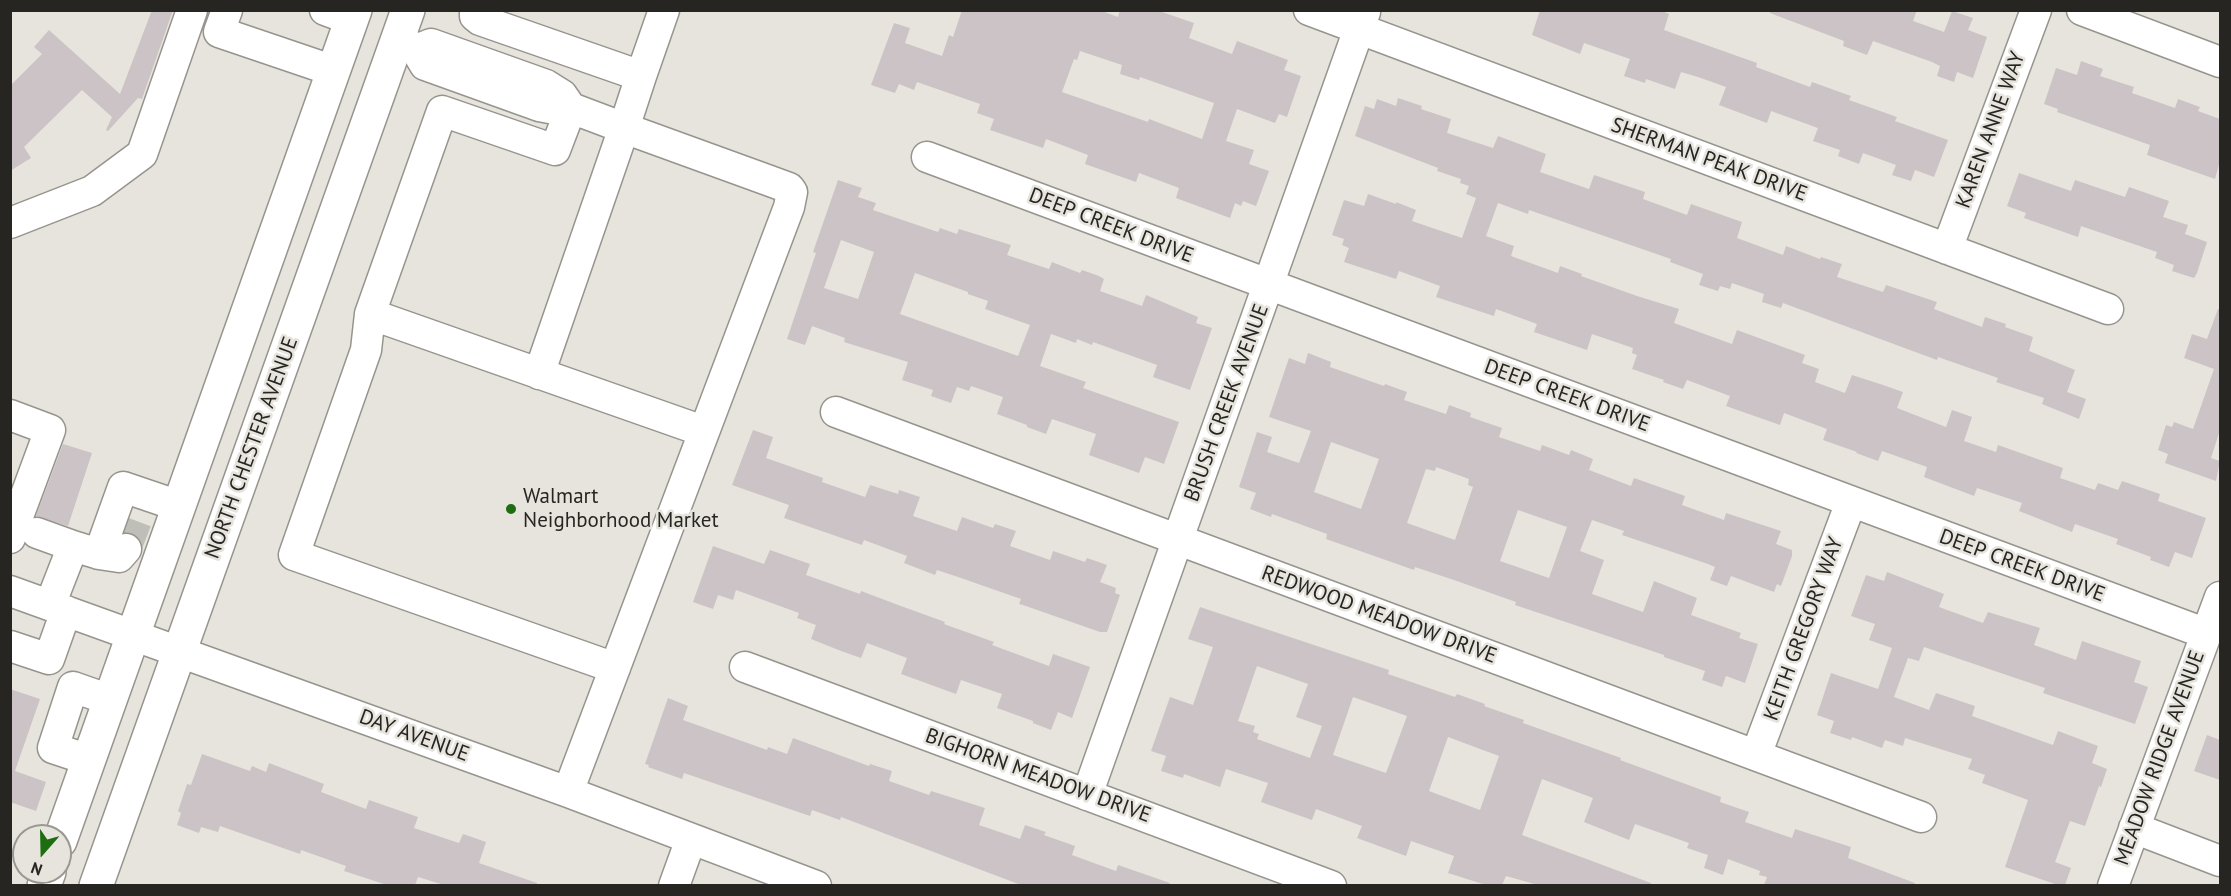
<!DOCTYPE html>
<html>
<head>
<meta charset="utf-8">
<style>
  body { margin:0 }
  #map { position:relative; width:2231px; height:896px; overflow:hidden; background:#e7e4dd; font-family:"PT Sans",sans-serif }
  canvas { display:block }
  .frame { position:absolute; inset:0; border:12px solid #262522; pointer-events:none }
  .north { position:absolute; left:12px; top:824px; width:60px; height:60px; box-sizing:border-box; background:#e7e4dd; border:2px solid #9a9892; border-radius:50%; rotate:200deg; font-size:16px; font-weight:700; line-height:24px; text-align:center; color:#262522 }
  .north::after { content:''; display:block; margin:auto; width:21px; height:27px; background:#1e6d10; clip-path:polygon(50% 0,100% 100%,50% 72%,0 100%) }
</style>
</head>
<body>
<div id="map">
<canvas width="2231" height="896"></canvas>
<div class="frame"></div>
<div class="north">N</div>
</div>
<script>
const g = document.querySelector('canvas').getContext('2d');
g.lineJoin = 'round';
function fill(path, color) {
  g.fillStyle = color;
  g.fill(path, 'evenodd');
}
function toPath(rows) {
  const path = new Path2D();
  for (const r of rows) {
    path.moveTo(r[0], r[1]);
    for (let i = 2; i < r.length; i += 2) path.lineTo(r[i], r[i + 1]);
  }
  return path;
}
function stroke(path, color, width, dash) {
  g.strokeStyle = color;
  g.lineWidth = width;
  g.lineCap = dash ? 'butt' : 'round';
  g.setLineDash(dash || []);
  g.stroke(path);
}
function write(font, color, halo, rows, align = 'center') {
  g.font = font + ' "PT Sans",sans-serif';
  g.lineWidth = 5;
  g.setLineDash([]);
  g.textBaseline = 'middle';
  g.strokeStyle = halo;
  g.fillStyle = color;
  for (const [text, x, y, turn = 0] of rows) {
    g.save();
    g.translate(x, y);
    g.rotate((+turn || 0) * Math.PI / 180);
    g.textAlign = isNaN(turn) ? turn : align;
    if (halo) g.strokeText(text, 0, 0);
    g.fillText(text, 0, 0);
    g.restore();
  }
}
const building = toPath([
  [152,10,173,10,142,99,138,98,108,131,106,130,112,117,82,90,24,147,31,158,10,171,10,86,42,54,34,47,49,30,120,94],
  [962,10,1099,10,1118,17,1120,10,1156,10,1194,23,1189,38,1232,54,1237,41,1288,60,1284,70,1301,76,1287,117,1279,114,1275,123,1237,109,1226,141,1254,150,1249,164,1269,171,1256,206,1243,201,1241,206,1235,203,1230,218,1176,198,1179,188,1139,173,1136,182,1085,164,1088,155,1046,139,1043,148,990,130,994,119,977,113,980,104,917,82,914,90,899,84,895,93,871,85,894,23,910,28,905,43,942,56,949,35,953,37],
  [1080,51,1122,65,1120,74,1139,80,1140,77,1214,103,1202,139,1149,119,1148,122,1062,92,1074,59,1077,60],
  [1540,10,1660,10,1669,14,1664,30,1757,63,1756,67,1810,87,1812,82,1851,96,1849,100,1897,117,1895,121,1948,140,1934,177,1915,170,1911,181,1892,175,1896,165,1863,153,1859,164,1838,156,1840,150,1813,141,1818,128,1771,111,1767,123,1719,105,1726,87,1698,77,1681,72,1675,89,1646,79,1645,83,1624,76,1630,59,1584,43,1580,54,1532,35],
  [1770,10,1917,10,1913,21,1944,32,1952,11,1973,18,1968,30,1987,37,1973,78,1957,72,1954,82,1937,76,1940,66,1932,62,1873,41,1867,55,1843,46,1844,41,1770,13],
  [2081,61,2103,69,2100,76,2134,87,2132,93,2175,108,2178,99,2200,107,2198,111,2220,119,2220,161,2215,179,2147,155,2150,145,2057,112,2058,109,2044,104,2056,68,2077,75],
  [1398,98,1422,106,1421,109,1451,119,1447,133,1493,148,1498,136,1546,154,1540,172,1589,189,1594,175,1645,192,1643,199,1687,215,1691,204,1742,222,1737,238,1783,255,1786,246,1820,259,1821,257,1842,264,1837,277,1883,292,1886,285,1937,302,1934,309,1982,327,1985,317,2006,324,2005,327,2033,337,2029,351,2075,370,2067,392,2086,399,2079,419,2042,404,2044,398,1996,382,1998,378,1938,357,1937,360,1783,303,1781,308,1762,302,1764,294,1732,283,1730,289,1720,286,1718,291,1699,285,1703,274,1670,262,1671,259,1529,210,1528,214,1498,203,1486,236,1514,246,1511,256,1558,273,1560,266,1582,274,1581,276,1637,296,1679,309,1674,323,1732,344,1737,330,1805,355,1802,363,1819,369,1815,382,1845,393,1852,375,1880,384,1903,392,1897,408,1946,427,1952,410,1972,417,1964,441,1996,452,1998,445,2063,468,2060,478,2095,490,2098,483,2118,490,2122,481,2160,494,2158,501,2206,518,2192,558,2175,552,2169,567,2150,560,2151,557,2116,544,2118,539,2075,524,2072,532,2019,511,2022,503,1977,488,1974,496,1924,477,1927,467,1882,451,1878,461,1856,453,1857,452,1823,440,1827,429,1784,413,1780,425,1726,406,1730,396,1687,380,1683,389,1663,382,1664,380,1632,369,1637,355,1632,353,1633,348,1592,334,1587,350,1534,332,1537,324,1496,309,1494,316,1436,297,1440,286,1399,271,1396,279,1344,262,1349,248,1342,245,1344,239,1332,235,1344,200,1364,206,1368,194,1396,204,1396,202,1416,210,1412,221,1462,238,1476,198,1466,194,1469,186,1460,183,1461,179,1437,171,1438,168,1355,136,1365,106,1374,109,1377,99,1396,106],
  [2019,173,2071,191,2075,180,2125,197,2129,187,2169,201,2163,217,2188,225,2185,234,2207,242,2197,273,2194,278,2172,271,2174,265,2155,258,2157,252,2081,226,2078,237,2024,218,2026,213,2007,206],
  [838,180,862,188,858,197,876,203,873,210,938,232,940,228,957,234,959,229,1011,245,1007,255,1049,269,1052,262,1080,273,1082,270,1099,276,1104,279,1100,291,1142,306,1146,295,1198,317,1196,323,1212,328,1190,390,1153,377,1157,365,1093,342,1092,345,1077,339,1076,343,1051,334,1040,366,1086,382,1083,388,1179,422,1164,464,1145,457,1139,473,1089,455,1096,434,1052,419,1046,434,1027,427,1027,425,997,414,1003,397,971,386,969,391,957,387,951,403,931,396,933,390,902,380,908,362,844,342,845,338,812,326,805,345,787,339,816,253,813,252],
  [841,240,874,252,858,299,824,288],
  [915,273,968,292,968,294,988,301,985,309,1030,325,1018,356,900,314],
  [2218,309,2220,309,2220,430,2211,458,2220,461,2216,481,2165,463,2168,454,2158,450,2166,425,2172,427,2174,422,2193,429,2214,369,2184,358,2192,334,2207,339],
  [1308,353,1331,362,1330,367,1384,386,1385,384,1407,392,1404,400,1446,414,1449,405,1471,413,1470,417,1502,428,1499,437,1540,451,1542,445,1569,455,1571,450,1593,459,1589,470,1631,486,1634,478,1685,496,1682,505,1724,520,1726,513,1781,531,1776,544,1792,550,1792,556,1781,586,1777,584,1774,592,1731,576,1727,586,1710,580,1715,567,1708,564,1622,535,1624,531,1592,520,1580,551,1604,560,1592,594,1643,612,1654,581,1697,598,1691,615,1741,633,1739,638,1758,644,1745,683,1726,676,1722,687,1702,680,1705,671,1664,657,1664,655,1515,605,1516,602,1451,579,1415,567,1414,570,1326,539,1327,534,1272,514,1271,517,1250,509,1256,493,1239,487,1257,432,1272,437,1267,452,1299,463,1311,431,1269,417,1289,358,1305,364],
  [1331,442,1379,459,1361,509,1314,492],
  [1436,467,1469,479,1468,485,1473,487,1455,540,1407,523,1426,469,1435,471],
  [1518,510,1567,527,1549,578,1500,561],
  [753,430,773,437,766,458,823,478,822,482,865,497,870,485,898,494,899,490,920,497,913,516,957,531,962,517,993,528,995,524,1016,531,1010,546,1050,560,1053,551,1085,562,1087,558,1107,565,1100,582,1116,588,1115,593,1120,595,1107,632,1100,632,1023,605,1019,604,1021,599,961,578,937,570,935,575,904,563,907,556,864,540,862,545,784,518,789,505,732,485],
  [63,444,92,453,68,526,36,516],
  [713,546,764,564,770,550,810,564,806,575,860,594,861,591,901,606,945,622,944,624,994,642,992,645,1049,666,1053,654,1090,667,1072,718,1058,712,1051,730,1033,723,1033,721,997,708,1002,694,961,680,956,694,901,674,907,658,867,643,861,658,841,651,811,639,816,625,797,618,799,613,736,590,733,600,718,595,713,609,693,602],
  [1887,572,1944,594,1939,607,1983,623,1988,612,2040,628,2034,645,2076,660,2082,641,2141,661,2134,682,2148,687,2135,724,2043,693,2045,688,1924,647,1919,661,1908,658,1894,697,1929,710,1936,693,1975,706,1972,716,2053,745,2058,731,2098,746,2092,763,2107,769,2101,787,2099,786,2085,826,2070,821,2055,862,2071,868,2065,885,2058,885,2005,867,2028,800,1982,783,1985,775,1968,769,1972,759,1905,738,1903,746,1885,740,1882,748,1852,737,1851,740,1830,733,1834,721,1817,715,1831,673,1878,689,1892,648,1869,640,1875,624,1851,616,1866,575,1884,581],
  [1200,607,1389,670,1388,674,1455,697,1457,694,1485,704,1484,706,1524,720,1523,723,1621,758,1620,760,1721,797,1720,802,1749,812,1745,822,1792,838,1795,829,1851,847,1848,858,1915,883,1914,885,1764,885,1767,877,1759,875,1760,871,1728,859,1723,875,1704,868,1708,855,1687,848,1689,843,1635,824,1629,840,1584,822,1593,798,1542,779,1522,835,1651,883,1651,885,1538,885,1506,876,1502,885,1486,885,1448,873,1454,856,1411,841,1406,856,1357,838,1362,826,1316,809,1312,820,1261,802,1268,783,1226,769,1220,787,1184,774,1183,778,1161,771,1166,756,1151,751,1170,697,1193,705,1213,647,1188,639],
  [1257,666,1308,684,1296,717,1322,726,1310,758,1257,739,1259,734,1253,732,1255,726,1238,721],
  [1353,697,1407,716,1386,773,1333,755],
  [1448,737,1499,756,1480,810,1429,791],
  [10,689,40,699,15,771,46,782,36,811,10,802],
  [668,698,688,706,683,720,767,750,768,747,787,754,793,738,869,766,870,764,892,771,889,781,929,795,931,791,985,808,979,825,1020,839,1025,825,1046,832,1044,835,1075,846,1072,855,1116,871,1118,865,1170,883,1169,885,1021,885,841,817,840,820,812,810,810,816,684,773,682,779,648,767,649,765,645,764],
  [2207,735,2220,740,2220,780,2194,771],
  [202,754,250,771,252,766,266,772,269,763,324,784,321,792,366,809,369,800,418,817,414,828,459,843,463,834,486,842,479,863,537,883,537,885,444,885,418,877,415,885,387,885,344,871,346,866,301,850,300,854,220,826,218,832,201,827,199,833,177,825,181,813,178,811,187,784,191,785]
]);
const minorTunnel = toPath([
  [126,549,142,507]
]);
const minor = toPath([
  [227,10,219,32,334,71],
  [325,10,352,20],
  [1309,10,2108,309],
  [2082,10,2220,62],
  [398,36,416,50,425,65,539,106,555,109,571,108,624,128,641,76,480,20,475,16,475,10],
  [416,50,431,44,546,85,562,95,571,108],
  [641,76,664,10],
  [571,108,555,150,442,111,370,314,703,431],
  [927,157,2207,634],
  [10,223,92,191,142,154,192,10],
  [1947,249,2036,10],
  [370,314,366,350,294,555,615,668],
  [539,374,624,128,770,181,789,188,792,192,789,207,568,792],
  [836,412,1921,817],
  [10,415,50,430,10,538],
  [37,533,73,546],
  [99,554,119,557,126,549],
  [10,591,568,792,816,886],
  [50,605,73,546,99,554,123,487,179,506],
  [10,646,49,659,66,611],
  [745,667,1331,886],
  [1756,755,1851,502],
  [89,760,53,748,73,687,110,700],
  [1087,795,1365,12],
  [2134,828,2220,861],
  [674,886,691,839],
  [2113,886,2220,597]
]);
const major = toPath([
  [60,841,355,10],
  [44,886,49,872],
  [96,886,408,10]
]);
const markers = [
  [511,509,6,"#1e6d10"]
];
const streetNames = [
  ["KAREN ANNE WAY",1991,130,-70],
  ["SHERMAN PEAK DRIVE",1709,160,20],
  ["DEEP CREEK DRIVE",1111,226,21],
  ["DEEP CREEK DRIVE",1567,396,20],
  ["BRUSH CREEK AVENUE",1227,403,-70],
  ["NORTH CHESTER AVENUE",252,448,-70],
  ["DEEP CREEK DRIVE",2022,566,20],
  ["REDWOOD MEADOW DRIVE",1379,615,20],
  ["KEITH GREGORY WAY",1804,629,-70],
  ["DAY AVENUE",414,736,20],
  ["MEADOW RIDGE AVENUE",2160,758,-70],
  ["BIGHORN MEADOW DRIVE",1038,776,20]
];
const poiNames = [
  ["Walmart",523,497],
  ["Neighborhood Market",523,521]
];
fill(building, '#cbc3c5');
stroke(minorTunnel, '#c0beb8', 30, [30, 15]);
stroke(minor, '#96948d', 33);
stroke(major, '#96948d', 36);
stroke(minor, '#fff', 30);
stroke(major, '#fff', 33);
for (const [x, y, r, color] of markers) {
  const dot = new Path2D();
  dot.arc(x, y, r, 0, 2 * Math.PI);
  g.fillStyle = color;
  g.fill(dot);
  stroke(dot, '#e7e4dd', 2);
}
write('21px', '#262522', '#e7e4dd', streetNames);
write('21px', '#262522', '#e7e4dd', poiNames, 'left');
</script>
</body>
</html>
